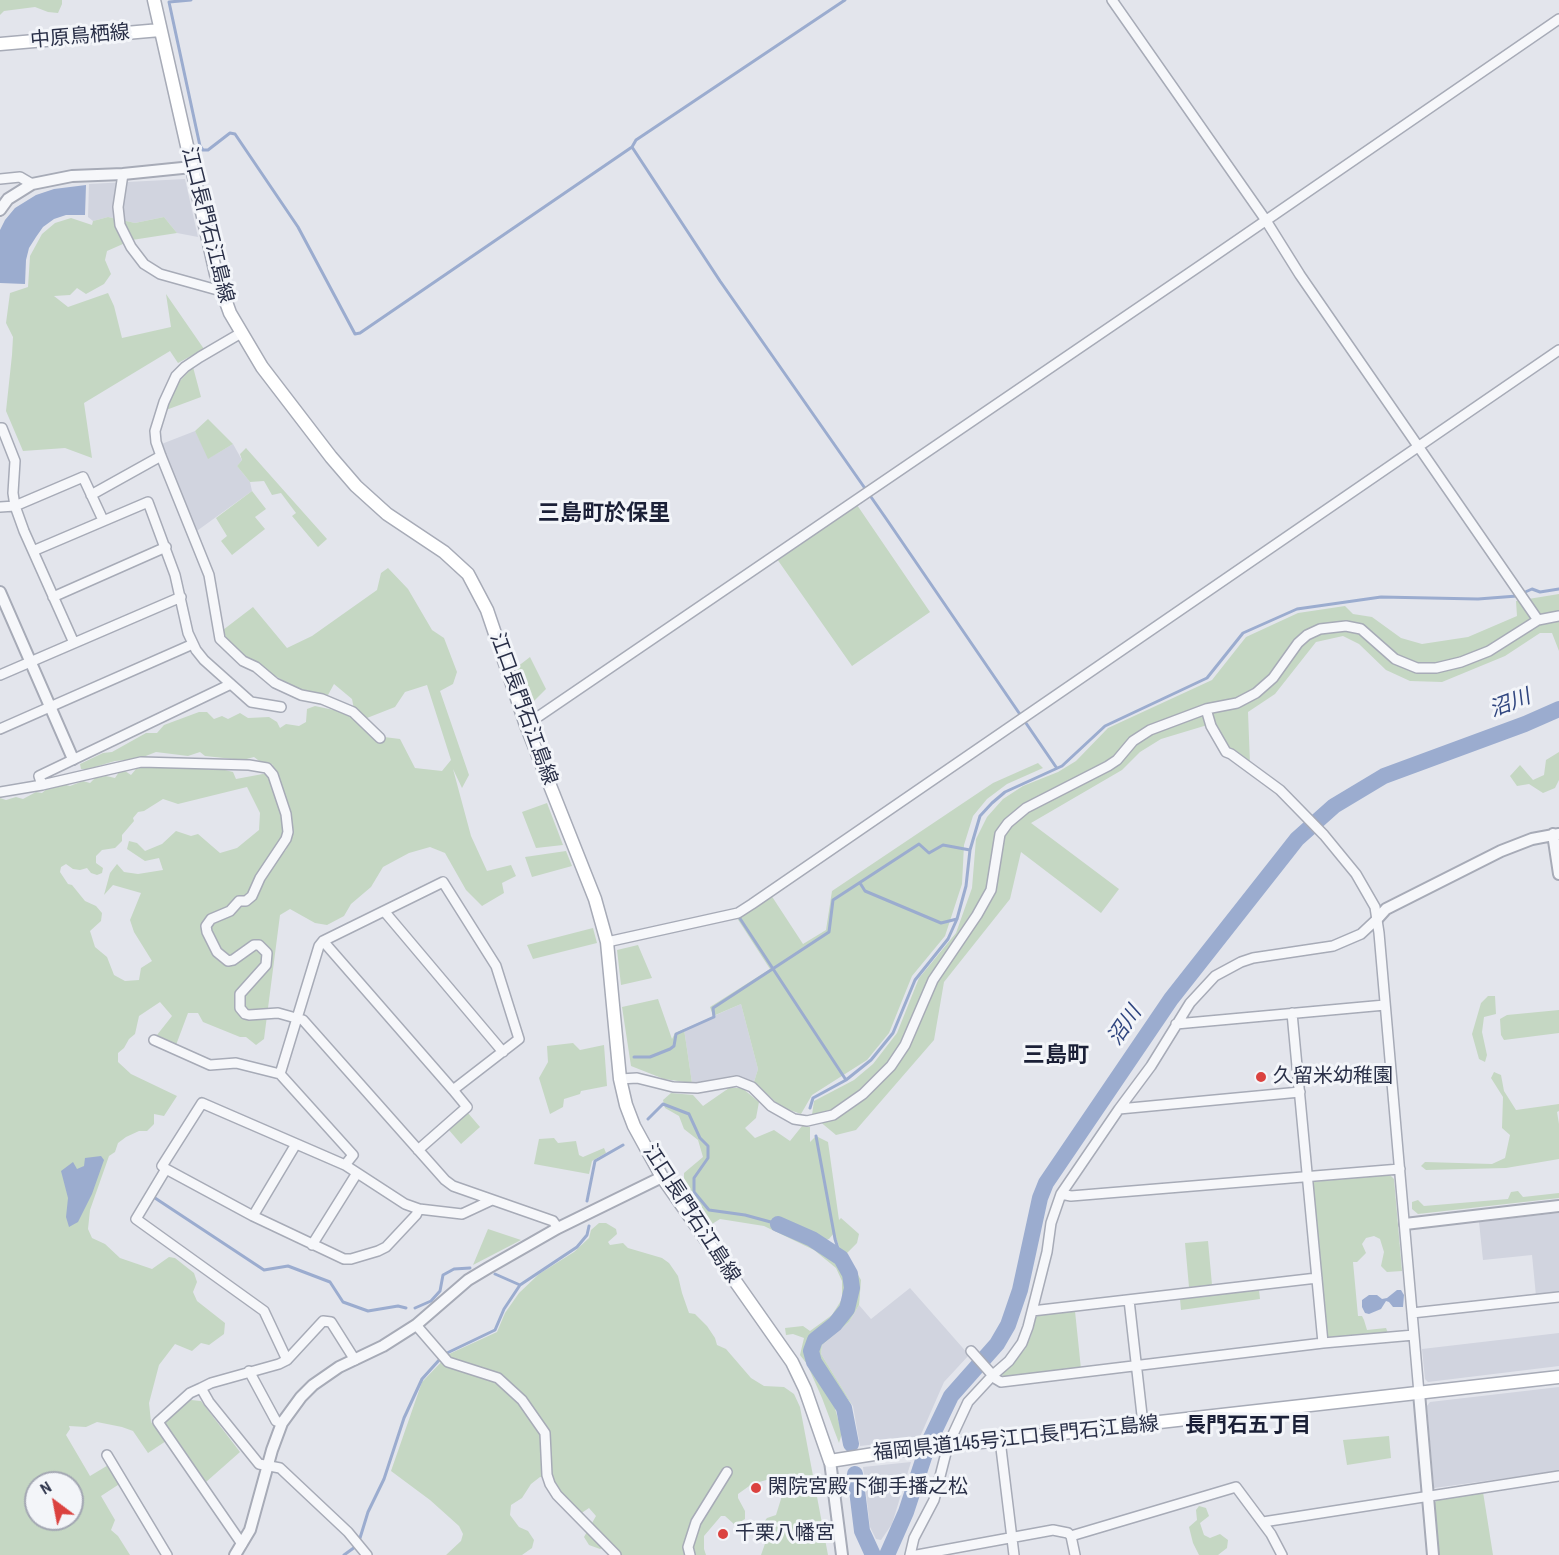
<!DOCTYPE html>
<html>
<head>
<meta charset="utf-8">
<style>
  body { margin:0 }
  #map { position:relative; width:1559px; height:1555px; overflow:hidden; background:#e3e5ec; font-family:"Archivo Narrow",sans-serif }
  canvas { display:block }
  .north { position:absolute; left:24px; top:1471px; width:60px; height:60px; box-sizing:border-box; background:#f3f5f9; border:2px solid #a2a6b2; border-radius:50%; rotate:328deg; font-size:16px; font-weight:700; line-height:24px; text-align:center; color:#292f47 }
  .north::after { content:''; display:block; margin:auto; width:21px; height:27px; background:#db423f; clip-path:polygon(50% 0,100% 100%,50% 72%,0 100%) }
</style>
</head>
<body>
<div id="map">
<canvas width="1559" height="1555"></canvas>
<div class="north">N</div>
</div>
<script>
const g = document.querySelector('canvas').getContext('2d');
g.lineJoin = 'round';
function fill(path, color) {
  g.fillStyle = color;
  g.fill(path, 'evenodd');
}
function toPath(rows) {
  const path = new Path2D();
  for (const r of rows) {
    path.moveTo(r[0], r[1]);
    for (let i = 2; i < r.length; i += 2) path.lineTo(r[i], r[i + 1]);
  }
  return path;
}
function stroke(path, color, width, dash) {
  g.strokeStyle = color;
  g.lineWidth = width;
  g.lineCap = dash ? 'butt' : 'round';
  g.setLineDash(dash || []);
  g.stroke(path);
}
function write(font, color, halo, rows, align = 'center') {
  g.font = font + ' "Archivo Narrow","Noto Sans JP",sans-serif';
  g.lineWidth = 6;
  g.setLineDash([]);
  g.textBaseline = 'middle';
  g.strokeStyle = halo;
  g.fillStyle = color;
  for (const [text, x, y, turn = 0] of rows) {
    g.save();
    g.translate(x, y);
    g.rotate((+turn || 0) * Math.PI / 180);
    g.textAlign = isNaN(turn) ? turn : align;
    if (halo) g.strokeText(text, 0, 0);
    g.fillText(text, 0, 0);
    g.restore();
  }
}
const built = toPath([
  [185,179,198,237,177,233,164,217,135,223,108,217,93,221,88,217,89,184],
  [195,431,209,458,233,444,242,460,237,466,250,482,252,491,194,533,159,445],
  [741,1004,758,1069,754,1082,735,1075,692,1083,684,1029],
  [1559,1213,1559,1293,1536,1296,1532,1255,1483,1260,1479,1222],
  [910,1288,969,1355,944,1382,919,1439,860,1446,853,1406,821,1354,822,1345,849,1322,859,1305,871,1319],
  [1559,1333,1559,1366,1428,1382,1425,1379,1422,1349],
  [1559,1387,1559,1471,1434,1488,1427,1406,1430,1402],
  [911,1462,892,1524,881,1540,876,1539,870,1527,863,1467]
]);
const green = toPath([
  [0,0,62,0,62,4,58,13,48,12,35,7,4,11,0,15],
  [108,217,135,223,164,217,177,233,132,240,107,251,105,260,111,274,104,284,86,294,77,288,70,295,54,296,68,307,108,293,114,306,122,338,171,327,166,294,204,349,178,363,170,351,84,403,92,458,65,448,23,451,6,411,12,355,13,337,6,323,10,293,28,287,30,256,42,234,55,223,71,218,92,225,93,221],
  [193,367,201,397,166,410,177,384],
  [208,419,233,444,208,459,195,431],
  [246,448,327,539,318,547,292,516,296,513,281,493,272,495,264,481,250,482,237,466,242,460,240,454],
  [252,491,266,509,255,517,265,529,232,555,221,541,227,536,216,518],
  [857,505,930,612,852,666,777,559],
  [388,568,408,589,432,630,444,638,457,672,453,684,440,691,469,775,462,788,453,769,471,836,487,871,511,865,516,876,502,883,504,893,482,906,466,890,445,853,430,847,409,853,383,867,371,887,351,904,344,916,327,925,315,923,290,909,280,915,264,1039,256,1045,246,1037,240,1037,203,1022,198,1013,188,1013,176,1045,157,1035,172,1016,160,1002,139,1016,135,1034,129,1039,124,1048,118,1053,118,1062,131,1074,177,1096,164,1116,154,1114,154,1124,147,1131,139,1131,126,1137,118,1143,115,1152,109,1156,90,1210,88,1229,92,1238,105,1244,120,1258,152,1269,169,1257,175,1258,194,1273,197,1282,193,1292,197,1301,225,1323,224,1334,209,1345,201,1343,192,1351,175,1344,159,1365,149,1403,151,1422,166,1441,148,1453,133,1431,122,1427,97,1422,86,1427,69,1426,70,1429,66,1435,90,1476,110,1464,121,1483,101,1496,115,1520,111,1530,118,1536,130,1555,0,1555,0,798,6,800,16,797,23,799,36,792,42,793,49,787,63,784,70,786,83,781,90,783,95,778,106,776,115,778,119,772,125,771,131,775,136,769,148,766,177,766,200,767,209,770,217,768,233,772,236,779,268,773,283,810,284,833,250,890,286,850,290,837,277,775,272,764,262,763,254,757,243,760,205,756,200,752,188,756,156,752,138,759,115,761,88,769,81,769,80,764,103,753,112,752,146,733,157,733,164,725,199,712,207,712,214,719,222,716,228,719,240,713,248,718,269,717,277,722,280,728,286,724,299,726,306,722,307,709,315,706,348,713,378,742,384,737,400,739,415,768,442,771,451,760,427,685,405,692,395,707,367,718,354,709,352,699,334,684,328,695,303,692,244,658,228,642,223,630,253,607,287,648,312,636,377,590,381,573],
  [247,787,260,813,259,830,237,848,220,853,198,834,191,836,176,831,162,844,145,851,137,843,129,841,127,849,145,861,159,858,163,870,138,874,124,872,117,864,110,873,104,895,113,885,141,893,130,920,134,932,152,961,141,968,139,980,125,981,114,975,107,957,95,947,90,931,101,921,102,913,96,906,85,901,72,885,68,884,60,872,61,867,66,864,73,869,80,870,87,868,91,873,97,875,102,873,103,868,96,863,96,856,102,850,115,848,122,841,122,835,134,821,133,818,138,812,144,811,163,799,178,804],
  [36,1483,72,1483,72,1519,36,1519],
  [1559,594,1559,651,1552,633,1540,633,1505,656,1442,682,1410,681,1386,670,1359,644,1343,636,1316,642,1275,694,1248,712,1250,764,1227,747,1214,723,1161,739,1140,752,1122,770,1031,823,1119,889,1101,913,1021,852,1010,899,944,982,934,1040,856,1130,836,1135,812,1115,814,1101,854,1080,873,1064,897,1033,919,978,956,933,972,888,976,839,987,817,1003,799,1023,786,1058,772,1076,761,1108,728,1212,680,1246,637,1298,613,1345,606,1353,614,1372,617,1401,638,1422,644,1468,637,1517,616,1516,601],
  [530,657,546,689,528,707,517,667],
  [1559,752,1559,780,1555,788,1543,793,1529,784,1517,786,1510,776,1520,765,1533,780,1544,775,1546,760],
  [1038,763,1043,768,1007,784,987,799,973,816,964,845,962,884,945,936,912,976,889,1033,867,1060,812,1095,801,1114,781,1107,754,1082,758,1069,741,1004,713,1016,710,1007,770,969,737,918,771,895,803,944,826,930,832,891,993,783],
  [547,803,563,845,536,848,522,812],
  [566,851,572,866,532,877,525,857],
  [593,928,597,943,533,959,527,945],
  [638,945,652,978,621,985,617,950],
  [1488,996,1495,996,1496,1014,1484,1017,1482,1032,1487,1055,1485,1062,1479,1059,1472,1034,1481,1003],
  [658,999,672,1039,675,1033,684,1029,692,1083,664,1079,631,1066,622,1007],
  [1559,1010,1559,1033,1504,1040,1501,1035,1500,1019,1507,1015],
  [573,1043,580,1050,604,1045,607,1086,581,1091,580,1094,564,1099,563,1107,550,1114,539,1078,548,1062,547,1046],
  [1494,1072,1501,1075,1504,1091,1516,1110,1559,1104,1559,1111,1557,1112,1559,1124,1559,1159,1506,1168,1426,1170,1421,1166,1425,1162,1492,1164,1505,1158,1510,1135,1502,1128,1503,1097,1491,1078],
  [729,1088,742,1088,759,1102,756,1118,745,1128,755,1138,774,1130,790,1141,802,1126,810,1127,810,1142,816,1136,828,1142,839,1220,841,1218,859,1234,857,1243,846,1254,861,1280,859,1305,849,1322,822,1345,821,1354,853,1406,817,1358,816,1348,819,1341,845,1319,853,1304,855,1281,842,1254,834,1233,829,1239,815,1243,839,1264,846,1282,846,1301,832,1322,812,1334,808,1346,809,1361,834,1405,842,1433,839,1443,822,1398,807,1364,800,1355,804,1338,793,1334,786,1335,785,1328,803,1326,810,1331,832,1315,842,1299,842,1281,836,1268,814,1250,764,1226,720,1219,712,1224,706,1220,684,1185,684,1173,703,1157,698,1140,684,1129,679,1116,665,1108,663,1100,671,1093,693,1095,703,1106],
  [468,1113,480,1127,461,1144,448,1129],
  [554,1138,558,1143,576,1141,579,1155,583,1157,604,1148,606,1153,592,1161,589,1174,534,1164,539,1139],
  [1390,1175,1394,1179,1402,1271,1387,1272,1381,1266,1384,1252,1380,1239,1374,1236,1366,1238,1362,1244,1366,1253,1357,1262,1353,1262,1358,1316,1362,1316,1364,1320,1367,1330,1386,1328,1388,1333,1327,1338,1312,1182],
  [1518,1191,1523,1197,1559,1193,1559,1198,1418,1214,1412,1209,1412,1202,1418,1200,1424,1206,1508,1199,1511,1192],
  [599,1223,606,1223,616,1229,617,1234,608,1242,610,1245,623,1243,628,1248,662,1258,669,1263,678,1276,682,1293,689,1313,695,1314,707,1326,715,1338,717,1345,726,1349,751,1378,764,1386,784,1387,794,1394,800,1407,828,1555,761,1555,767,1538,762,1531,761,1526,767,1518,776,1515,781,1499,780,1479,777,1477,752,1484,738,1494,738,1498,745,1511,745,1519,735,1525,725,1516,721,1516,704,1536,704,1549,706,1555,621,1555,611,1545,600,1549,589,1545,584,1537,596,1516,589,1508,580,1514,558,1491,551,1477,540,1477,531,1484,522,1498,511,1505,510,1515,519,1527,528,1531,534,1540,532,1548,522,1555,446,1555,461,1541,463,1534,459,1526,430,1500,391,1471,422,1382,449,1354,497,1332,505,1313,519,1293,539,1274,574,1252,589,1238,591,1230],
  [488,1229,521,1240,473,1265],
  [1208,1241,1212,1285,1189,1287,1185,1243],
  [1259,1290,1260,1299,1181,1310,1180,1299],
  [1075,1311,1081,1369,1005,1378,1002,1376,1003,1373,1025,1349,1031,1336,1035,1317,1039,1315],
  [191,1400,201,1401,240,1452,206,1482,164,1423],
  [1389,1436,1391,1458,1347,1465,1343,1440],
  [1483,1492,1493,1555,1439,1555,1434,1504,1437,1500],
  [1199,1506,1206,1508,1209,1516,1200,1523,1204,1535,1210,1538,1220,1534,1228,1540,1227,1548,1218,1555,1199,1555,1193,1543,1189,1527,1197,1520,1196,1510]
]);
const water = toPath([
  [86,185,85,215,66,215,54,219,43,227,36,237,29,248,26,260,25,284,0,283,0,230,5,220,15,208,36,195,54,189],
  [101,1156,104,1160,92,1194,78,1222,69,1227,66,1217,68,1198,61,1171,73,1162,77,1169,84,1166,85,1158],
  [1397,1290,1401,1290,1404,1295,1403,1307,1393,1307,1389,1302,1386,1301,1381,1309,1369,1314,1365,1313,1362,1307,1362,1300,1369,1295,1377,1295,1382,1299,1387,1298]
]);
const stream = toPath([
  [191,0,169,2,200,146,203,150,208,150,230,133,235,134,298,227,355,334,360,333,632,147],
  [845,0,636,140,632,147,720,281,885,517,1056,767],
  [1523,593,1532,589,1540,592,1559,589],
  [860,883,865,891,941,923,957,919],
  [739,917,846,1080],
  [634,1057,650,1057,670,1049,674,1046,676,1034,714,1017,713,1008,829,932,833,900,919,844,929,853,943,845,970,850],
  [810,1108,813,1098,846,1080,871,1060,893,1033,915,980,948,939,957,919,966,886,970,850,980,816,992,803,1005,792,1062,766,1105,726,1207,678,1243,633,1297,609,1381,597,1478,599,1517,596],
  [648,1119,663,1104,689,1114,700,1138,708,1146,708,1158,694,1178,694,1192,709,1210,745,1215,778,1224],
  [816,1136,835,1239,841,1258],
  [155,1198,264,1270,288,1266,330,1282,343,1302,368,1311,398,1306,406,1308],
  [587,1201,595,1161,623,1145],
  [495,1274,520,1285,577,1247,587,1235,589,1226],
  [415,1308,431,1301,440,1291,443,1275,454,1269,470,1268],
  [447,1353,495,1330,504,1309,520,1285],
  [360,1538,368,1512,384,1479,404,1418,422,1379,440,1359],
  [344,1555,355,1547]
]);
const river = toPath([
  [778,1224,812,1239,841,1258,850,1274,852,1288,847,1309,835,1324,815,1340,811,1351,814,1362,844,1408,851,1444],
  [855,1474,862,1531,873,1555],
  [887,1555,906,1512,929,1442,951,1396,997,1344,1008,1325,1020,1290,1040,1198,1046,1183,1171,999,1297,839,1334,806,1384,776,1525,724,1559,709]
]);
const minor = toPath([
  [1112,0,1265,219,1300,275,1538,620],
  [123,174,118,207,120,225,131,247,144,264,160,274,221,291],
  [0,179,20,177,32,184],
  [241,333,200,357,185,367,176,376,164,402,155,431,156,442,161,456,209,575,220,639,243,661,256,667,275,683,301,695,322,699,353,712,380,738],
  [0,428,2,428,15,461,13,493,15,506,24,531,74,643],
  [91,495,161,456],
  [0,507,15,506,83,477,103,520],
  [33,551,148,502,175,575,188,633,196,650,204,660,251,702,281,707],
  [53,597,166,547],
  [0,675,181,597],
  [1206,709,1211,726,1226,752,1231,754,1280,790,1324,835,1356,874,1375,907,1379,933,1419,1393],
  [526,725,1204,263,1559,19],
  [0,729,193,644],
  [42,785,39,776,231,684],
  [0,792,42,785,141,762,249,765,267,768,273,775,286,814,288,832,286,839,260,878,252,896,246,901,239,901,230,911,211,919,206,926,207,932,217,952,228,961,233,960,254,945,259,945,267,953,266,965,240,994,240,1008,245,1014,249,1015,278,1013,303,1020,445,1180,453,1186,553,1221,558,1228],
  [384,911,503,1052],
  [323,941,453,1090],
  [607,942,738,913,752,904,1559,350],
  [1292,1013,1323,1343],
  [1176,1024,1385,1005],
  [154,1040,210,1065,236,1063,280,1074],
  [620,1079,637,1078,673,1087,697,1088,737,1081,752,1087,771,1106,794,1119,807,1121,833,1115,863,1094,891,1066,905,1045,933,980,977,915,991,890,1000,834,1008,823,1026,808,1108,766,1117,760,1133,741,1150,730,1206,709,1237,703,1256,693,1273,678,1298,643,1307,635,1320,629,1346,626,1361,629,1395,659,1417,668,1436,668,1461,662,1489,651,1538,620,1559,616],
  [1119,1109,1300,1092],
  [345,1165,353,1155,280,1074,319,946,323,941,443,882,496,966,519,1039,453,1090,467,1107,418,1150],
  [166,1169,253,1216,344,1259,351,1259,378,1251,386,1247,416,1215,419,1209],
  [1061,1194,1071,1196,1400,1169],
  [253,1216,296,1144],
  [312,1245,357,1173],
  [1129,1300,1143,1424],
  [1032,1311,1317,1278],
  [1412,1313,1559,1297],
  [416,1325,448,1362,498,1378,522,1400,545,1433,547,1475,550,1484,557,1495,616,1555],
  [971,1351,996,1379,1001,1382,1323,1343,1414,1335],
  [355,1360,331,1322,323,1321,287,1360,264,1311,136,1219,166,1169,162,1166,202,1103,345,1165,405,1204,419,1209,462,1214,492,1200],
  [249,1371,276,1421,282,1423],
  [201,1388,211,1383,279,1364,287,1360],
  [1000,1440,1014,1555],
  [107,1455,167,1555],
  [1263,1522,1559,1476],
  [1071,1536,1075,1555],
  [242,1544,158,1422,190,1393,201,1388,209,1402,259,1464,280,1468,348,1532,367,1555],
  [690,1555,688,1547,696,1522,727,1472],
  [910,1555,914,1538,934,1500,948,1445,968,1402,993,1375,1009,1361,1022,1343,1028,1327,1047,1252,1051,1223,1061,1194,1119,1109,1151,1066,1190,1003,1215,976,1241,962,1253,958,1333,946,1361,934,1377,919],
  [917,1555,1053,1530,1068,1533,1071,1536,1236,1487,1271,1534,1282,1555]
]);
const tertiary = toPath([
  [0,210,8,199,32,184,72,176,123,174,192,167],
  [0,592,73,759],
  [1553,834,1559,874],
  [1377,919,1386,909,1501,851,1532,839,1559,834],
  [1405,1224,1559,1206],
  [1419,1393,1433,1555],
  [830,1461,842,1555],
  [235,1555,250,1530,272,1450,282,1423,301,1397,313,1385,339,1367,383,1346,416,1325,468,1280,488,1268,558,1228,662,1177]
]);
const secondary = toPath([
  [154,0,216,274,230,313,262,367,331,457,356,486,387,514,444,552,468,574,487,610,526,725,595,899,607,942,620,1079,626,1105,634,1126,662,1177,792,1362,805,1389,830,1461,893,1451,1000,1440,1559,1377],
  [0,44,160,30]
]);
const markers = [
  [1261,1077,6,"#db423f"],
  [756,1488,6,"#db423f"],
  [723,1534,6,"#db423f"]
];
const streetNames = [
  ["中原鳥栖線",80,37,-5],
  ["江口長門石江島線",207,225,76],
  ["江口長門石江島線",523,709,70],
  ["江口長門石江島線",691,1214,57],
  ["福岡県道145号江口長門石江島線",1016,1439,-6]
];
const poiNames = [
  ["久留米幼稚園",1273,1077],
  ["閑院宮殿下御手播之松",768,1488],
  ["千栗八幡宮",735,1534]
];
const waterNames = [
  ["沼川",1510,704,-21],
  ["沼川",1125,1026,-56]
];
const neighbourhoodNames = [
  ["長門石五丁目",1248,1426]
];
const quarterNames = [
  ["三島町於保里",604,514],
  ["三島町",1056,1056]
];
fill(built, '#d1d4df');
fill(green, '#c5d7c3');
fill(water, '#9baccf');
stroke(stream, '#9baccf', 3);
stroke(river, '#9baccf', 16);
stroke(minor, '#a7abb7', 12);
stroke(tertiary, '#a7abb7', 14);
stroke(secondary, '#a7abb7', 15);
stroke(minor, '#f6f7fa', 9);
stroke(tertiary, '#f6f7fa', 10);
stroke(secondary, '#fff', 12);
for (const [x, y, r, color] of markers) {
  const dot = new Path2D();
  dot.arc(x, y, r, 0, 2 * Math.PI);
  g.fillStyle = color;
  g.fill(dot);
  stroke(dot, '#f3f5f9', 2);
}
write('20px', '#292f47', '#f3f5f9', streetNames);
write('20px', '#292f47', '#f3f5f9', poiNames, 'left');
write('italic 21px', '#2f457f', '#f3f5f9', waterNames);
write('bold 21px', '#1b2037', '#f3f5f9', neighbourhoodNames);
write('bold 22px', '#1b2037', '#f3f5f9', quarterNames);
</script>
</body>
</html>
